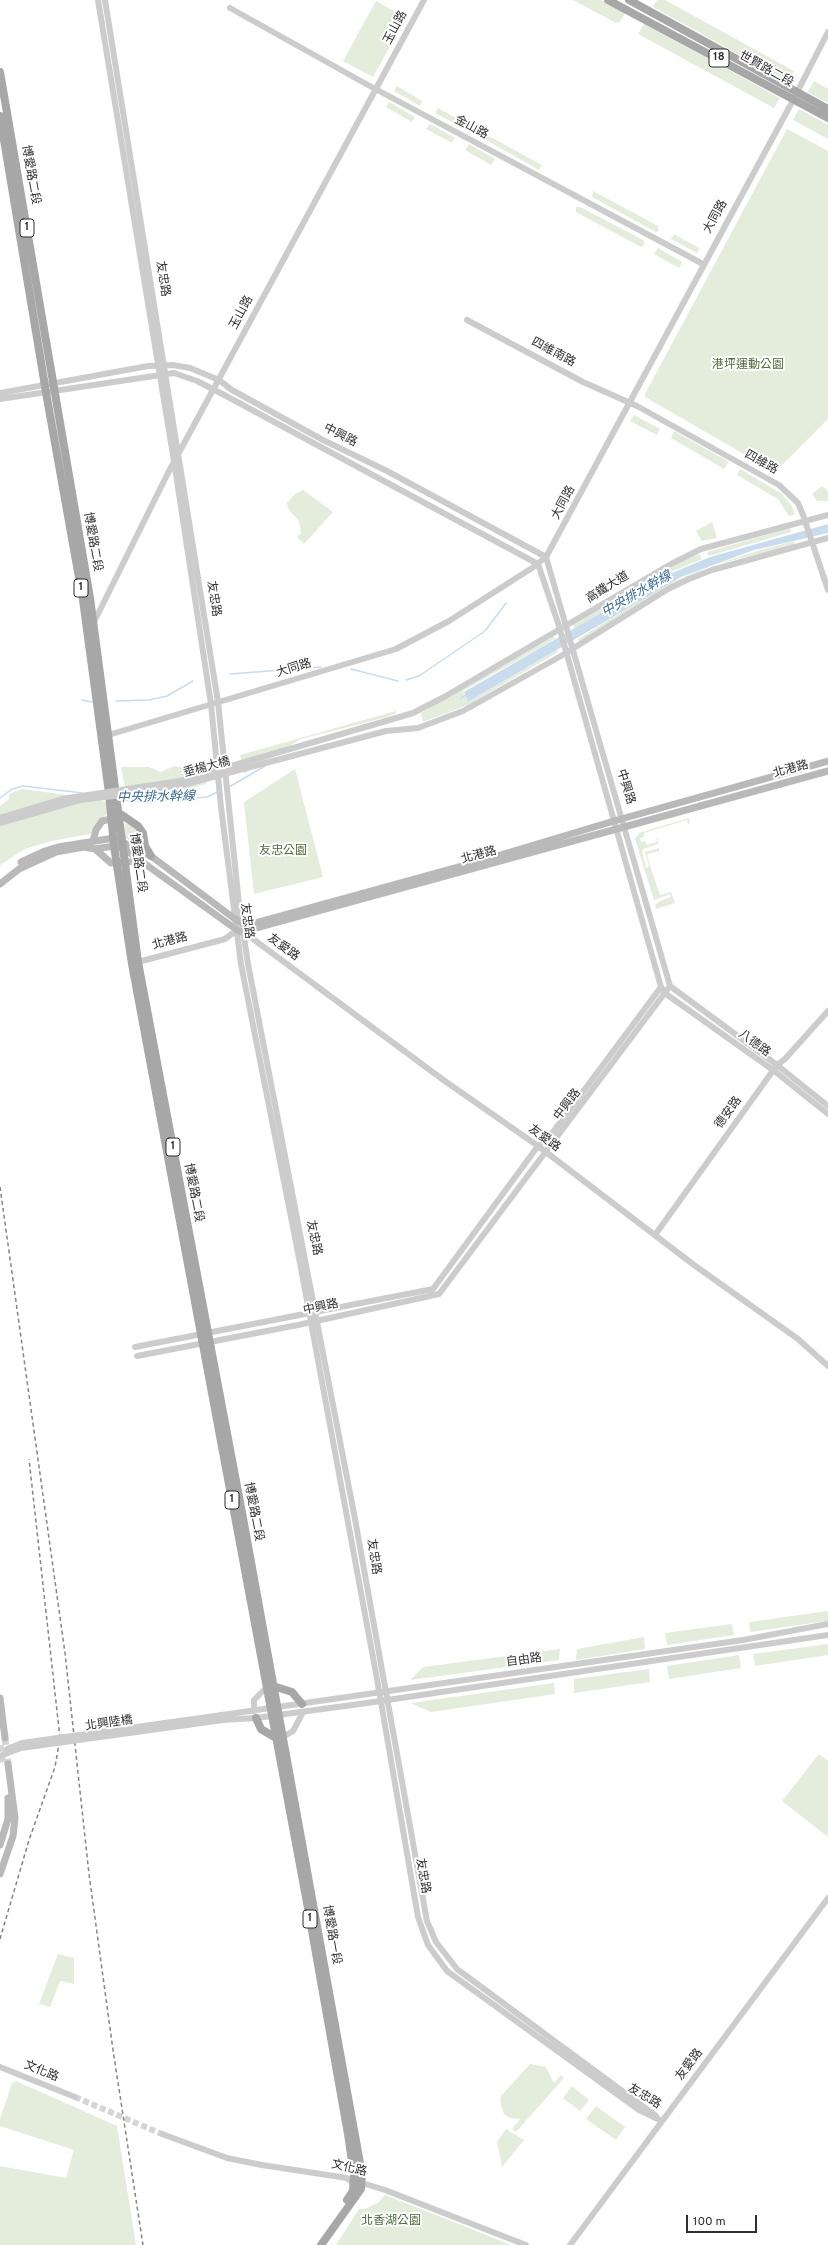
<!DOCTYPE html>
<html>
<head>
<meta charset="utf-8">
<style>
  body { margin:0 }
  #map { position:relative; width:828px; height:2245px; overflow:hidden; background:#fff; font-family:Overpass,sans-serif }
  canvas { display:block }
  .scale { position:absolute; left:686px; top:2215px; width:71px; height:18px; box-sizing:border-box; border:2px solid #2f2f2f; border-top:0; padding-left:5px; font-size:12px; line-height:14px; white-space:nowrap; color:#2f2f2f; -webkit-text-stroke:3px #fff; paint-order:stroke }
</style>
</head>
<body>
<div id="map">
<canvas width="828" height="2245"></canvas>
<div class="scale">100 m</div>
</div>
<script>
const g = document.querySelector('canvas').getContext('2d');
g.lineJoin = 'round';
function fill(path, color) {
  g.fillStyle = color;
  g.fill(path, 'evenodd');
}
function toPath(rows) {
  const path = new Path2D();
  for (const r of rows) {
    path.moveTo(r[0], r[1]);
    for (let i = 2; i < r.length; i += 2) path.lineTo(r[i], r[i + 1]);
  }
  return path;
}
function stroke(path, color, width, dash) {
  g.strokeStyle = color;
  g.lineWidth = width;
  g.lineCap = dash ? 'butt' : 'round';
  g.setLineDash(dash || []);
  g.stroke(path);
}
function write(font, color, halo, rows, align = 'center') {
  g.font = font + ' Overpass,"Noto Sans TC",sans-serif';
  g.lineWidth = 4;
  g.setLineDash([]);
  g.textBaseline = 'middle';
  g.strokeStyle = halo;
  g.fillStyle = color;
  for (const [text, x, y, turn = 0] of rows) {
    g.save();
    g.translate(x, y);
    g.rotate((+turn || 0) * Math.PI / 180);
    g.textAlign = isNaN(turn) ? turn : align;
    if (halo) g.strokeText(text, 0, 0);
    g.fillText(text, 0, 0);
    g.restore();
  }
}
const green = toPath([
  [573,0,601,0,625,13,620,22,616,23],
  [657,0,665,0,794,71,788,82,653,7],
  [376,1,406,18,373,77,343,61],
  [644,24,780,98,774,108,638,34],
  [814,81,828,89,828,103,808,92],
  [397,86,422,101,420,106,394,91],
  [389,102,415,117,412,122,386,107],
  [438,108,465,123,462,127,435,113],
  [799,109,828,125,828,139,793,120],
  [430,124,455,138,452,143,426,129],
  [476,129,542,165,539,170,474,133],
  [787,129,828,151,828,419,775,472,645,397,645,394],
  [469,144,495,159,491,165,465,150],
  [593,191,658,226,659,231,656,232,592,197],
  [576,207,580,207,643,240,645,244,641,247,576,212],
  [674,234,699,248,697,253,671,239],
  [658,248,682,262,679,268,654,254],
  [634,415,660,429,657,435,630,421],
  [674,431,729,462,724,469,671,438],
  [740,469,782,494,791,505,795,514,789,516,778,499,737,475],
  [822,486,828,491,828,501,817,501,812,494],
  [303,490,333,512,304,544,297,537,301,533,299,521,289,510,287,503,295,494],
  [712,522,717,538,702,541,696,531],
  [790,528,791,532,709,556,707,552],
  [794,541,795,545,714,565,760,550],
  [696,555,700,555,702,559,664,575,574,629,573,624,670,566],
  [707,567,579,641,578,639,662,587],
  [554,636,555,639,463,691,468,702,557,650,558,652,468,705,423,722,421,713],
  [396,711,396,713,387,717,301,739,244,774,240,755],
  [196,761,203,762,206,784,178,791,125,788,121,767,149,767,161,772,174,766,184,768,189,763],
  [295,769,323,877,254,894,244,802],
  [22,789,75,796,106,802,107,814,99,821,91,834,51,841,25,849,0,865,0,806,9,799,9,794],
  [689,818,690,823,688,824,687,820,644,833,644,837,640,838,641,842,645,841,647,845,657,842,656,838,658,840,658,844,643,849,642,852,646,868,649,866,645,852,659,848,659,851,647,854,650,866,660,895,671,892,675,903,656,909,655,905,662,900,671,897,670,894,654,900,635,839,639,833],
  [125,823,133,826,137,830,138,846,124,837],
  [828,1611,828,1621,750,1632,749,1622],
  [732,1624,734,1635,667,1645,665,1633],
  [644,1637,645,1649,576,1660,577,1649],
  [828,1644,828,1655,755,1666,753,1654],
  [560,1649,559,1660,410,1680,423,1667],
  [739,1655,741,1668,669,1679,667,1666],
  [649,1669,650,1682,574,1693,574,1679],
  [554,1683,555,1694,431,1712,410,1703],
  [819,1754,828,1761,828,1837,782,1801],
  [58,1954,74,1958,74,1984,60,1981,50,2007,39,2004],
  [530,2064,546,2067,554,2083,561,2075,564,2078,516,2132,512,2129,520,2119,510,2118,504,2114,500,2102,501,2096],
  [16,2081,117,2126,136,2245,0,2245,0,2166,66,2178,74,2150,0,2126,0,2119,12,2083],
  [572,2086,589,2100,580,2111,563,2098],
  [596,2106,625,2127,616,2140,586,2119],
  [506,2129,524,2140,502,2167,497,2142],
  [385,2195,464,2226,511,2245,336,2245,359,2209,365,2209,379,2202]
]);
const water = toPath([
  [828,524,828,533,754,550,681,577,468,702,464,692,665,576,710,557]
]);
const stream = toPath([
  [351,669,398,681],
  [230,674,321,667],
  [406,680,419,676,485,631,506,603],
  [461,698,466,695],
  [82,700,92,702],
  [116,701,149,700,167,696,193,681],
  [229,787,265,766],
  [0,798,12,789,23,786,83,793],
  [120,800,147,802,207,797,218,792]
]);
const tertiaryTunnel = toPath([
  [75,2097,162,2134]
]);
const secondaryTunnel = toPath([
  [5,1738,8,1764],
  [0,1745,3,1764]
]);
const tertiary = toPath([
  [98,0,174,461,211,704,221,807,241,964,300,1263,377,1679,418,1917,428,1945,447,1971,639,2110,662,2121],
  [105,0,218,702,239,904,248,964,355,1519,427,1921,436,1942,457,1969,656,2116],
  [230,8,368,85,703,264],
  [467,320,583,382,637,406,779,485,798,503,803,515,828,590],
  [0,393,148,366,173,365,190,368,219,380,232,390,323,440,387,471,546,557,670,986,439,1294,298,1325,137,1356],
  [0,399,174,373,197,381,228,397,538,564,558,623,661,987,666,994,773,1070,828,1114],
  [93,624,168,473,424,0],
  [386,721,413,713,444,697,671,564,701,549,828,515],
  [386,731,418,728,463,711,561,656,668,589,689,579,712,570,828,538],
  [105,736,396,649,449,621,532,568,546,557,791,104,828,32],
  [245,933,442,1079,538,1146,694,1265,798,1339,828,1366],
  [138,962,225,939,237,930],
  [670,986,777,1065,828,1106],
  [655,1235,777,1065,785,1059,828,1011],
  [135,1347,433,1289,538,1146,550,1136,661,987],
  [254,1711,254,1700,267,1687],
  [222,1715,743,1640,828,1624],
  [223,1720,256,1718,367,1703,828,1635],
  [283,1737,293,1731,303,1712],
  [0,2067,75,2097],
  [162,2134,227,2158,262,2165,347,2178,353,2183,362,2183,385,2190,526,2245],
  [570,2245,828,1898]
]);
const secondary = toPath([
  [93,841,96,830,102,821,111,819],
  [95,849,111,863,142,861],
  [21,862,45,851,58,847,114,838,151,856,235,919,243,923,251,924,487,859,614,821,828,761],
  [0,884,19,869,56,852,84,847,95,849,114,846,123,848,237,930,245,933,252,929,828,771],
  [0,1698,5,1738],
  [0,1845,8,1819,8,1798],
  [0,1874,13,1836,15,1818,8,1764]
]);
const primary = toPath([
  [608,0,828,118],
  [629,0,828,109],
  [0,72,90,598,138,962,243,1518,362,2174,361,2189,321,2245],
  [0,116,47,398,83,600,109,793,114,846,132,964,308,1908,348,2134,354,2175,353,2191,347,2200],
  [119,813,138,826,143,833,145,846,151,856],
  [273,1686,292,1692,302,1704],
  [256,1718,261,1729,276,1738]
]);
const rail = toPath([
  [0,1187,65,1653,89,1874,113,2050,143,2245],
  [0,1939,29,1840,55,1767,60,1738,29,1459]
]);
const tertiaryBridge = toPath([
  [0,818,62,799,180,781,386,721],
  [0,823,80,800,164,790,386,731],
  [7,1749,22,1743,222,1715],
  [0,1756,21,1748,223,1720]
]);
const shields = [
  [719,58,20],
  [27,228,14],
  [81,588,14],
  [173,1147,14],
  [232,1500,14],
  [310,1919,14]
];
const shieldNames = [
  ["18",719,58],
  ["1",27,228],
  ["1",81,588],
  ["1",173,1147],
  ["1",232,1500],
  ["1",310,1919]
];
const streetNames = [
  ["玉山路",396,28,-62],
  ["世賢路二段",766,70,29],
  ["金山路",471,128,28],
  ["博愛路二段",30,175,80],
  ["大同路",716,217,-61],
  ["友忠路",162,279,81],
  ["玉山路",242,313,-62],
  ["四維南路",553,353,28],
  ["中興路",340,436,27],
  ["四維路",761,463,29],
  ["大同路",564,503,-62],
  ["博愛路二段",92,542,80],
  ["高鐵大道",608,588,-32],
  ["友忠路",213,599,81],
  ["大同路",294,669,-17],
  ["垂楊大橋",207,768,-15],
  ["北港路",791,770,-15],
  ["中興路",625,787,73],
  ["北港路",479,856,-15],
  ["博愛路二段",137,863,82],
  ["友忠路",246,921,82],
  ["北港路",170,942,-15],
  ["友愛路",283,948,36],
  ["八德路",754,1044,36],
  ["中興路",568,1105,-53],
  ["德安路",729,1113,-54],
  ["友愛路",544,1139,36],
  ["博愛路二段",193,1193,79],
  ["友忠路",313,1238,78],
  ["中興路",321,1308,-12],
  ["博愛路二段",253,1512,79],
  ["友忠路",373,1557,81],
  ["自由路",524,1661,-8],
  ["北興陸橋",109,1724,-8],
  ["友忠路",422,1876,80],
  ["博愛路一段",331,1935,80],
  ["友愛路",690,2065,-53],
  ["文化路",41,2072,22],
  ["友忠路",644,2097,31],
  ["文化路",349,2169,13]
];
const parkNames = [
  ["港坪運動公園",748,366],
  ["友忠公園",283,852],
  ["北香湖公園",391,2222]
];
const waterNames = [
  ["中央排水幹線",637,595,-30],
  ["中央排水幹線",156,798,-1]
];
fill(green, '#e4eddc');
fill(water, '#c8dcee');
stroke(stream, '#c8dcee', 1.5);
stroke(tertiaryTunnel, '#d5d5d5', 6, [6, 3]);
stroke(secondaryTunnel, '#d5d5d5', 7, [7, 3.5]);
stroke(tertiary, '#ccc', 6);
stroke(secondary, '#b9b9b9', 7);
stroke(primary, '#a7a7a7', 8);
stroke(rail, '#848484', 1.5, [4, 3]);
stroke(tertiaryBridge, '#ccc', 6);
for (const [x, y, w] of shields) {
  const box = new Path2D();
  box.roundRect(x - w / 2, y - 9, w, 18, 3);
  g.fillStyle = '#fff';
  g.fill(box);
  stroke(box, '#2f2f2f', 1);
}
write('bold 11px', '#2f2f2f', null, shieldNames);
write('12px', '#2f2f2f', '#fff', streetNames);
write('12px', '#4e6d3a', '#fff', parkNames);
write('italic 13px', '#396b95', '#fff', waterNames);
</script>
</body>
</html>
